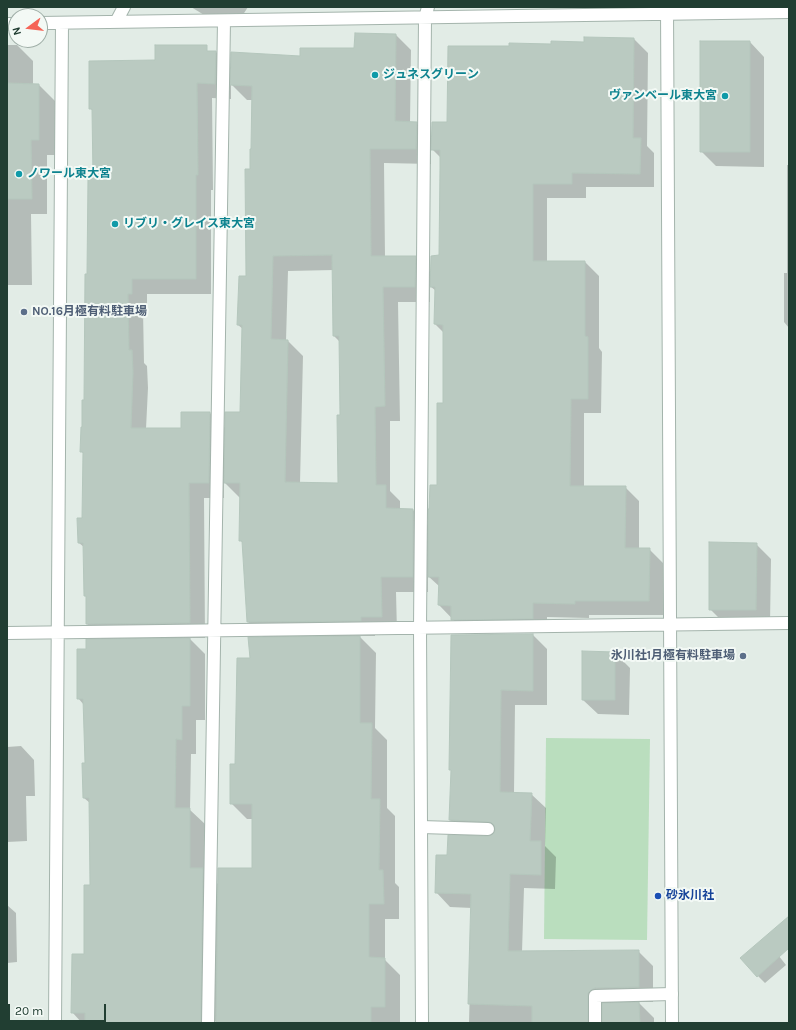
<!DOCTYPE html>
<html>
<head>
<meta charset="utf-8">
<style>
  body { margin:0 }
  #map { position:relative; width:796px; height:1030px; overflow:hidden; background:#e2ece6; font-family:Karla,sans-serif }
  canvas { display:block }
  .frame { position:absolute; inset:0; border:8px solid #213e32; pointer-events:none }
  .north { position:absolute; left:8px; top:8px; width:40px; height:40px; box-sizing:border-box; background:#f3f9f5; border:1px solid #9faea7; border-radius:50%; rotate:255deg; font-size:11px; font-weight:700; line-height:16px; text-align:center; color:#213e32 }
  .north::after { content:''; display:block; margin:auto; width:14px; height:18px; background:#f56457; clip-path:polygon(50% 0,100% 100%,50% 72%,0 100%) }
  .scale { position:absolute; left:8px; top:1004px; width:98px; height:18px; box-sizing:border-box; border:2px solid #213e32; border-top:0; padding-left:5px; font-size:12px; line-height:14px; white-space:nowrap; color:#213e32; -webkit-text-stroke:3px #f3f9f5; paint-order:stroke }
</style>
</head>
<body>
<div id="map">
<canvas width="796" height="1030"></canvas>
<div class="frame"></div>
<div class="north">N</div>
<div class="scale">20 m</div>
</div>
<script>
const g = document.querySelector('canvas').getContext('2d');
g.lineJoin = 'round';
function fill(path, color) {
  g.fillStyle = color;
  g.fill(path, 'evenodd');
}
function toPath(rows) {
  const path = new Path2D();
  for (const r of rows) {
    path.moveTo(r[0], r[1]);
    for (let i = 2; i < r.length; i += 2) path.lineTo(r[i], r[i + 1]);
  }
  return path;
}
function stroke(path, color, width, dash) {
  g.strokeStyle = color;
  g.lineWidth = width;
  g.lineCap = dash ? 'butt' : 'round';
  g.setLineDash(dash || []);
  g.stroke(path);
}
function write(font, color, halo, rows, align = 'center') {
  g.font = font + ' Karla,"Noto Sans JP",sans-serif';
  g.lineWidth = 4;
  g.setLineDash([]);
  g.textBaseline = 'middle';
  g.strokeStyle = halo;
  g.fillStyle = color;
  for (const [text, x, y, turn = 0] of rows) {
    g.save();
    g.translate(x, y);
    g.rotate((+turn || 0) * Math.PI / 180);
    g.textAlign = isNaN(turn) ? turn : align;
    if (halo) g.strokeText(text, 0, 0);
    g.fillText(text, 0, 0);
    g.restore();
  }
}
const green = toPath([
  [546,738,650,739,647,940,544,939]
]);
const shadow = toPath([
  [191,7,248,7,235,27,224,27],
  [396,35,411,50,410,123,416,123,433,139,448,123,510,47,634,39,648,53,647,146,654,153,654,187,586,187,586,198,547,198,547,262,585,262,599,276,599,348,602,352,601,413,584,413,584,487,625,487,639,501,639,549,649,549,663,563,663,615,589,615,589,618,547,617,547,632,466,633,439,605,440,587,428,576,428,592,396,592,397,632,375,632,375,636,359,636,376,653,375,728,387,740,387,808,395,816,395,883,399,887,399,919,385,919,385,960,400,975,400,1022,386,1022,386,1023,217,1023,215,1021,215,1023,82,1023,72,1012,85,955,91,886,90,803,84,798,86,764,84,705,78,698,87,650,103,640,87,624,87,597,85,596,84,547,79,543,83,519,84,454,81,451,85,401,88,275,94,178,93,111,90,108,156,61,206,52,216,52,232,68,355,48],
  [231,84,247,100,253,100,252,150,247,277,238,325,243,329,241,413,226,429,210,413,182,429,146,429,148,388,147,366,144,363,143,309,147,309,147,294,211,294,211,190,213,190,212,98,231,99],
  [431,148,441,158,440,256,431,273,415,257,385,257,384,163,431,164],
  [334,270,334,336,340,342,341,416,339,484,300,483,303,356,288,341,286,341,288,271],
  [430,286,436,291,435,324,444,333,444,404,438,486,429,526,413,510,400,509,400,501,390,491,390,421,400,421,398,302,430,302],
  [224,482,240,498,240,540,243,543,248,622,264,638,251,659,231,803,247,819,253,819,253,869,219,885,205,872,205,824,190,810,191,754,196,754,196,720,205,720,205,654,189,638,205,638,204,498,224,498],
  [750,42,764,57,764,167,716,166,701,151],
  [7,45,17,45,33,61,33,85,39,85,55,101,55,155,47,155,47,214,31,214,32,285,7,285],
  [787,165,789,165,789,328,784,322,784,273,787,273],
  [756,544,771,559,770,624,725,624,710,609],
  [533,635,547,649,547,705,515,705,514,793,531,794,546,808,545,846,556,857,555,889,524,888,522,952,638,951,653,966,653,1002,638,1002,654,1018,654,1023,469,1023,472,908,450,907,436,892,448,856,494,835,464,835,450,820,452,771,450,769],
  [615,653,630,668,629,715,598,714,583,700],
  [21,746,34,760,35,796,26,796,27,841,7,842,7,747],
  [7,905,16,913,17,962,7,963],
  [771,946,786,965,765,983,758,976],
  [13,1021,14,1023,7,1023,7,1022]
]);
const building = toPath([
  [355,33,396,34,395,121,417,122,416,149,370,149,371,256,416,256,415,287,383,287,385,406,375,407,376,485,386,485,386,508,413,509,413,577,381,577,382,617,361,617,361,621,247,622,242,541,239,541,240,483,224,483,225,412,240,412,242,325,237,325,239,276,246,276,245,169,250,169,250,149,251,149,252,86,230,85,231,52,300,56,300,48,354,48,355,33],
  [332,255,333,336,339,336,340,415,337,415,338,483,285,482,288,340,271,339,273,256,332,255],
  [584,37,634,38,633,138,641,138,640,174,572,173,572,184,533,184,533,261,585,261,585,336,588,337,588,399,571,399,570,486,626,486,625,548,650,548,649,601,575,601,575,604,533,603,533,619,451,620,451,606,438,605,439,577,428,577,428,509,429,509,430,485,437,485,437,403,443,403,443,325,434,324,435,287,430,287,431,256,439,255,440,168,440,150,431,150,432,122,447,122,448,46,509,46,509,43,551,44,551,41,584,42,584,37],
  [700,41,750,41,750,152,700,152,700,41],
  [155,45,207,45,207,51,216,51,215,84,197,83,198,175,196,175,196,279,132,279,132,294,128,294,129,350,132,350,133,372,131,428,181,428,181,412,210,412,209,483,189,483,190,623,86,624,86,596,84,596,83,543,78,543,77,518,82,518,83,452,80,452,81,427,82,427,82,400,84,400,85,274,87,274,88,177,93,177,92,109,89,109,89,61,155,60,155,45],
  [7,83,39,84,39,140,31,140,32,199,7,199,7,83],
  [709,542,757,543,756,610,709,610,709,542],
  [533,634,533,691,501,690,500,792,532,793,530,841,541,841,541,875,510,874,508,951,639,950,639,987,595,988,591,990,588,993,588,1023,532,1023,532,1006,468,1004,471,894,435,893,436,855,447,855,448,835,488,836,492,835,494,833,495,830,494,825,492,823,489,822,449,820,451,770,449,770,451,635,533,634],
  [360,636,360,723,372,723,371,799,380,799,379,870,383,870,384,904,369,904,369,957,385,958,385,1007,371,1007,371,1023,320,1023,320,1022,216,1023,218,868,252,868,252,804,230,804,230,764,235,764,237,658,250,658,248,637,360,636],
  [190,638,190,706,182,706,182,740,176,739,175,808,190,808,190,868,203,868,201,1023,85,1023,85,1013,71,1013,72,954,84,954,84,885,90,885,89,798,83,798,82,763,85,763,83,699,77,699,77,649,86,649,86,639,190,638],
  [582,651,615,652,615,700,582,700,582,651],
  [789,916,789,948,757,977,740,958,789,916],
  [639,1002,640,1023,602,1023,602,1003,639,1002]
]);
const service = toPath([
  [421,827,488,829],
  [595,1023,595,996,672,994]
]);
const minor = toPath([
  [667,7,672,1023],
  [116,22,124,7],
  [40,23,789,12],
  [7,24,16,24],
  [7,633,789,623],
  [55,1023,62,23],
  [208,1023,224,21],
  [422,1023,420,628,425,18,428,7]
]);
const markers = [
  [375,75,4,"#0f9aa8"],
  [725,96,4,"#0f9aa8"],
  [19,174,4,"#0f9aa8"],
  [115,224,4,"#0f9aa8"],
  [24,312,4,"#5c6f8a"],
  [743,656,4,"#5c6f8a"],
  [658,896,4,"#1a4fb4"]
];
const cultureNames = [
  ["ジュネスグリーン",383,75],
  ["ヴァンベール東大宮",717,96,"right"],
  ["ノワール東大宮",27,174],
  ["リブリ・グレイス東大宮",123,224]
];
const serviceNames = [
  ["NO.16月極有料駐車場",32,312],
  ["氷川社1月極有料駐車場",735,656,"right"]
];
const transitNames = [
  ["砂氷川社",666,896]
];
fill(green, '#badebe');
fill(shadow, '#0003');
fill(building, '#bacac1');
stroke(building, '#b4c6bc', 1);
stroke(service, '#a4b4ac', 14);
stroke(minor, '#a4b4ac', 14);
stroke(service, '#fff', 12);
stroke(minor, '#fff', 12);
for (const [x, y, r, color] of markers) {
  const dot = new Path2D();
  dot.arc(x, y, r, 0, 2 * Math.PI);
  g.fillStyle = color;
  g.fill(dot);
  stroke(dot, '#f3f9f5', 1.5);
}
write('bold 12px', '#0d838f', '#f3f9f5', cultureNames, 'left');
write('bold 12px', '#4e5e75', '#f3f9f5', serviceNames, 'left');
write('bold 12px', '#164399', '#f3f9f5', transitNames, 'left');
</script>
</body>
</html>
